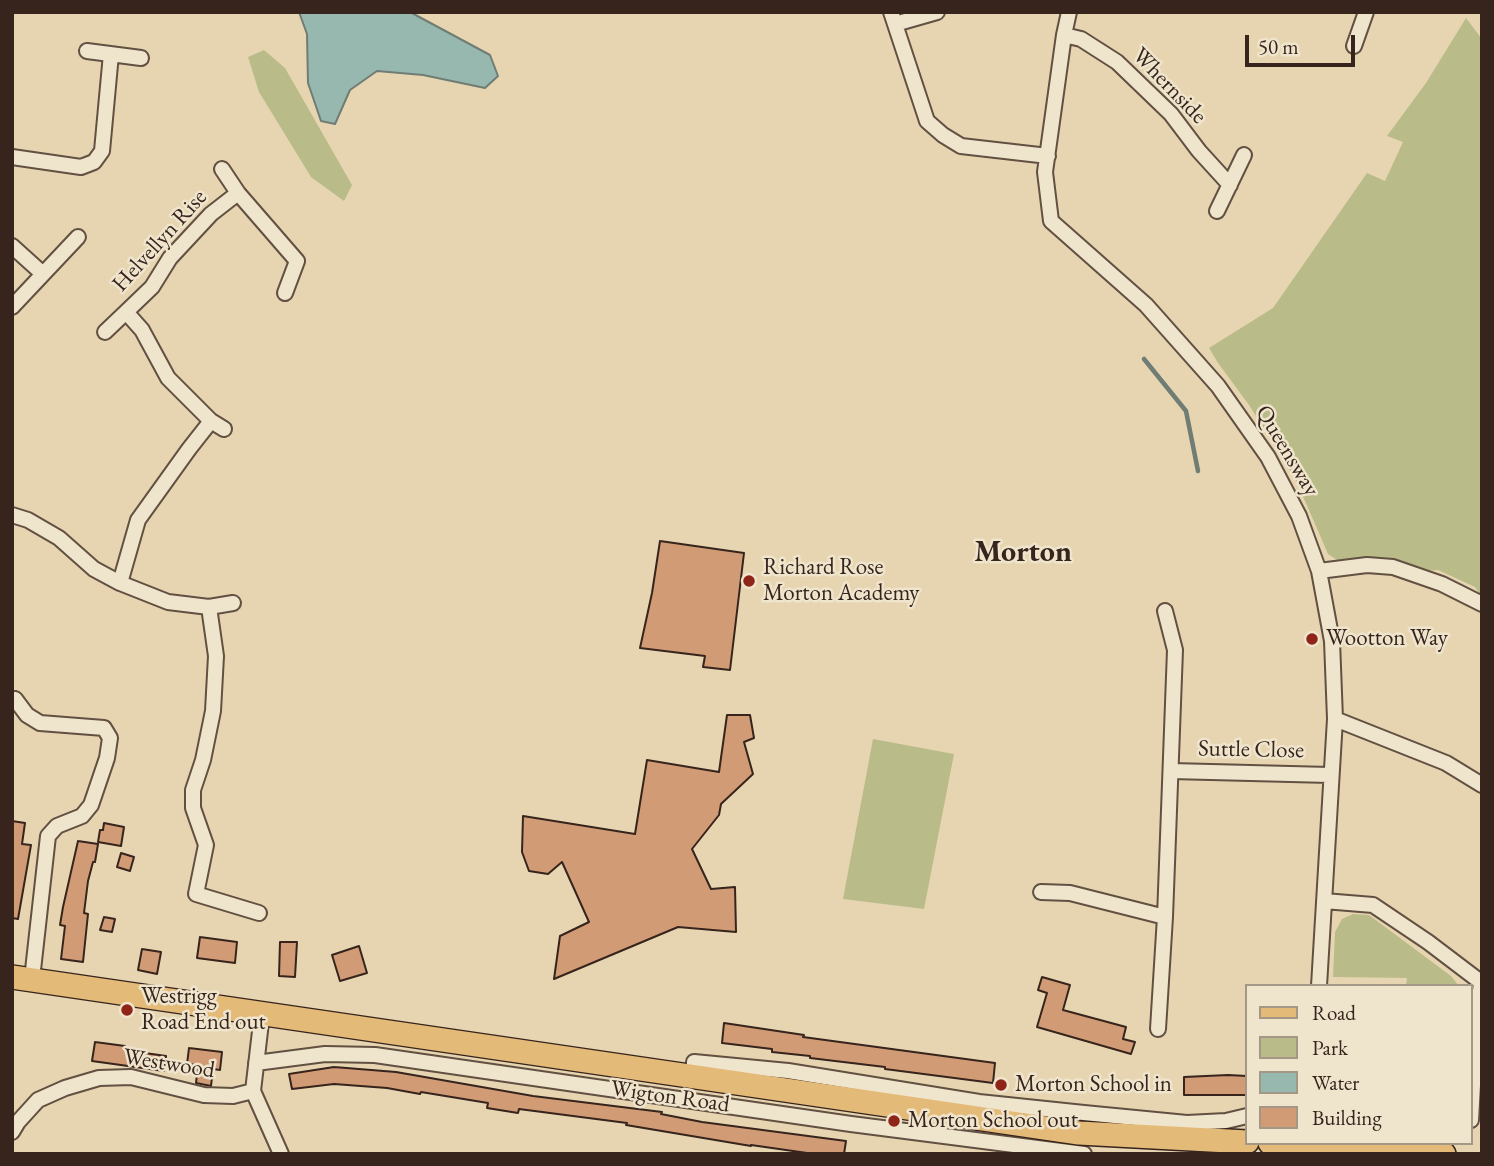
<!DOCTYPE html>
<html>
<head>
<meta charset="utf-8">
<style>
  body { margin:0 }
  #map { position:relative; width:1494px; height:1166px; overflow:hidden; background:#e7d5b1; font-family:"EB Garamond",serif }
  canvas { display:block }
  .frame { position:absolute; inset:0; border:14px solid #36241d; pointer-events:none }
  .legend { position:absolute; left:1245px; top:984px; width:228px; height:161px; box-sizing:border-box; background:#efe4cc; border:2px solid #a59786; margin:0; padding:9px 12px; list-style:none; font-size:21px; color:#36241d }
  .legend li { display:flex; align-items:center; gap:14px; height:35px }
  .legend b { width:35px; border:2px solid #a59786 }
  .scale { position:absolute; left:1245px; top:35px; width:110px; height:32px; box-sizing:border-box; border:4px solid #36241d; border-top:0; padding-left:9px; font-size:21px; line-height:24px; white-space:nowrap; color:#36241d; -webkit-text-stroke:5px #efe4cc; paint-order:stroke }
</style>
</head>
<body>
<div id="map">
<canvas width="1494" height="1166"></canvas>
<div class="frame"></div>
<ul class="legend">
<li><b style="height:9px;background:#e4ba78"></b>Road</li>
<li><b style="height:19px;background:#b9bc89"></b>Park</li>
<li><b style="height:19px;background:#97b8ae"></b>Water</li>
<li><b style="height:19px;background:#d19c75"></b>Building</li>
</ul>
<div class="scale">50 m</div>
</div>
<script>
const g = document.querySelector('canvas').getContext('2d');
g.lineJoin = 'round';
function fill(path, color) {
  g.fillStyle = color;
  g.fill(path, 'evenodd');
}
function toPath(rows) {
  const path = new Path2D();
  for (const r of rows) {
    path.moveTo(r[0], r[1]);
    for (let i = 2; i < r.length; i += 2) path.lineTo(r[i], r[i + 1]);
  }
  return path;
}
function stroke(path, color, width, dash) {
  g.strokeStyle = color;
  g.lineWidth = width;
  g.lineCap = dash ? 'butt' : 'round';
  g.setLineDash(dash || []);
  g.stroke(path);
}
function write(font, color, halo, rows, align = 'center') {
  g.font = font + ' "EB Garamond",serif';
  g.lineWidth = 5;
  g.setLineDash([]);
  g.textBaseline = 'middle';
  g.strokeStyle = halo;
  g.fillStyle = color;
  for (const [text, x, y, turn = 0] of rows) {
    g.save();
    g.translate(x, y);
    g.rotate((+turn || 0) * Math.PI / 180);
    g.textAlign = isNaN(turn) ? turn : align;
    if (halo) g.strokeText(text, 0, 0);
    g.fillText(text, 0, 0);
    g.restore();
  }
}
const green = toPath([
  [1466,18,1482,39,1482,597,1475,587,1438,570,1424,571,1405,563,1375,558,1337,560,1328,554,1295,478,1249,405,1218,363,1209,348,1273,308,1367,173,1385,181,1403,142,1387,136,1426,83],
  [264,50,285,68,352,185,344,201,311,177,259,92,248,57],
  [873,739,954,754,924,909,843,899],
  [1353,914,1369,915,1451,976,1459,986,1406,986,1407,978,1333,977,1335,932,1342,919]
]);
const water = toPath([
  [299,12,410,12,490,55,498,76,485,88,423,75,377,71,350,90,335,124,321,121,308,83,307,34,299,12]
]);
const stream = toPath([
  [1144,359,1186,411,1198,471]
]);
const building = toPath([
  [660,541,744,553,730,670,703,667,705,656,640,648,652,593,660,541],
  [727,715,750,715,754,738,744,742,753,774,721,804,719,815,692,849,711,889,735,887,736,932,678,927,554,979,560,936,589,922,562,862,548,874,529,871,522,852,523,816,635,834,647,760,719,772,727,715],
  [12,821,25,823,22,844,31,845,18,919,12,918,12,821],
  [104,823,124,827,121,846,98,842,100,830,103,830,104,823],
  [78,841,98,844,95,862,93,862,88,881,84,913,88,914,83,962,61,959,65,926,60,925,63,907,78,841],
  [121,853,134,857,130,871,117,867,121,853],
  [104,917,115,919,112,932,100,930,104,917],
  [200,937,237,942,235,963,197,958,200,937],
  [280,942,297,942,295,977,279,976,280,942],
  [359,946,367,973,340,981,332,955,359,946],
  [142,949,161,952,157,974,138,970,142,949],
  [1042,977,1070,985,1063,1010,1126,1027,1123,1039,1135,1042,1131,1054,1037,1027,1047,993,1038,990,1042,977],
  [724,1023,804,1035,803,1037,995,1063,993,1083,885,1069,885,1067,810,1058,810,1056,772,1052,772,1049,722,1043,724,1023],
  [95,1042,125,1046,124,1050,166,1056,164,1071,92,1061,95,1042],
  [189,1048,222,1052,220,1070,213,1069,211,1086,196,1083,198,1065,187,1064,189,1048],
  [334,1067,396,1072,533,1096,662,1112,661,1114,702,1122,846,1141,844,1154,814,1154,751,1145,751,1146,626,1125,627,1123,519,1109,518,1113,487,1108,488,1103,421,1092,420,1094,387,1088,334,1084,292,1089,289,1074,334,1067],
  [1228,1075,1247,1076,1247,1095,1184,1095,1184,1077,1228,1075]
]);
const street = toPath([
  [891,12,927,121,943,135,961,146,1048,156],
  [1069,12,1064,35,1045,172,1051,221,1146,305,1218,386,1268,457,1299,516,1319,571,1332,641,1335,719,1319,986],
  [895,24,937,12],
  [1064,35,1081,39,1117,62,1171,114,1199,151,1230,185],
  [1354,46,1366,12],
  [87,51,141,58],
  [12,157,81,167,94,162,102,151,111,54],
  [222,169,238,193,297,261,285,293],
  [1217,211,1244,155],
  [12,246,43,274],
  [12,307,78,237],
  [105,332,126,312],
  [224,429,211,421,168,378,142,330,126,312,152,287,170,258,211,214,238,193],
  [12,515,28,520,59,538,94,569,120,583,168,602,209,607,233,603],
  [1319,571,1367,565,1393,567,1442,584,1482,604],
  [120,583,138,520,189,449,211,421],
  [209,607,216,656,213,711,203,760,193,790,193,808,206,845,196,894,259,913],
  [15,699,27,715,40,723,104,728,110,738,107,758,91,805,82,816,57,826,48,836,32,979],
  [1335,719,1446,763,1482,785],
  [1171,771,1330,775],
  [1041,892,1070,893,1165,917],
  [1324,901,1373,905,1428,942,1482,983],
  [262,1014,253,1091,281,1154],
  [1158,1029,1165,917,1175,650,1165,611],
  [256,1063,325,1054,375,1055,851,1124,1084,1154],
  [693,1077,694,1062,788,1071,979,1102,1084,1113,1187,1123,1226,1121,1247,1116],
  [1471,1120,1477,1015,1481,983],
  [12,1132,18,1122,38,1100,65,1088,99,1078,131,1077,204,1095,233,1096,253,1091]
]);
const primary = toPath([
  [12,977,1079,1133,1247,1142],
  [1270,1143,1444,1154]
]);
const markers = [
  [749,581,7,"#8f2418"],
  [1312,639,7,"#8f2418"],
  [127,1010,7,"#8f2418"],
  [1001,1085,7,"#8f2418"],
  [894,1121,7,"#8f2418"]
];
const streetNames = [
  ["Whernside",1169,86,46],
  ["Helvellyn Rise",160,241,-48],
  ["Queensway",1287,451,59],
  ["Suttle Close",1251,750,1],
  ["Westwood",169,1064,9],
  ["Wigton Road",670,1097,8]
];
const poiNames = [
  ["Richard Rose",763,568],
  ["Morton Academy",763,594],
  ["Wootton Way",1326,639],
  ["Westrigg",141,997],
  ["Road End out",141,1023],
  ["Morton School in",1015,1085],
  ["Morton School out",908,1121]
];
const districtNames = [
  ["Morton",1023,553]
];
fill(green, '#b9bc89');
fill(water, '#97b8ae');
stroke(water, '#707d74', 2);
stroke(stream, '#707d74', 4.5);
fill(building, '#d19c75');
stroke(building, '#36241d', 2);
stroke(street, '#625042', 18);
stroke(primary, '#36241d', 26);
stroke(street, '#efe4cc', 14);
stroke(primary, '#e4ba78', 23);
for (const [x, y, r, color] of markers) {
  const dot = new Path2D();
  dot.arc(x, y, r, 0, 2 * Math.PI);
  g.fillStyle = color;
  g.fill(dot);
  stroke(dot, '#efe4cc', 2.5);
}
write('23px', '#36241d', '#efe4cc', streetNames);
write('23px', '#36241d', '#efe4cc', poiNames, 'left');
write('bold 30px', '#36241d', '#efe4cc', districtNames);
</script>
</body>
</html>
